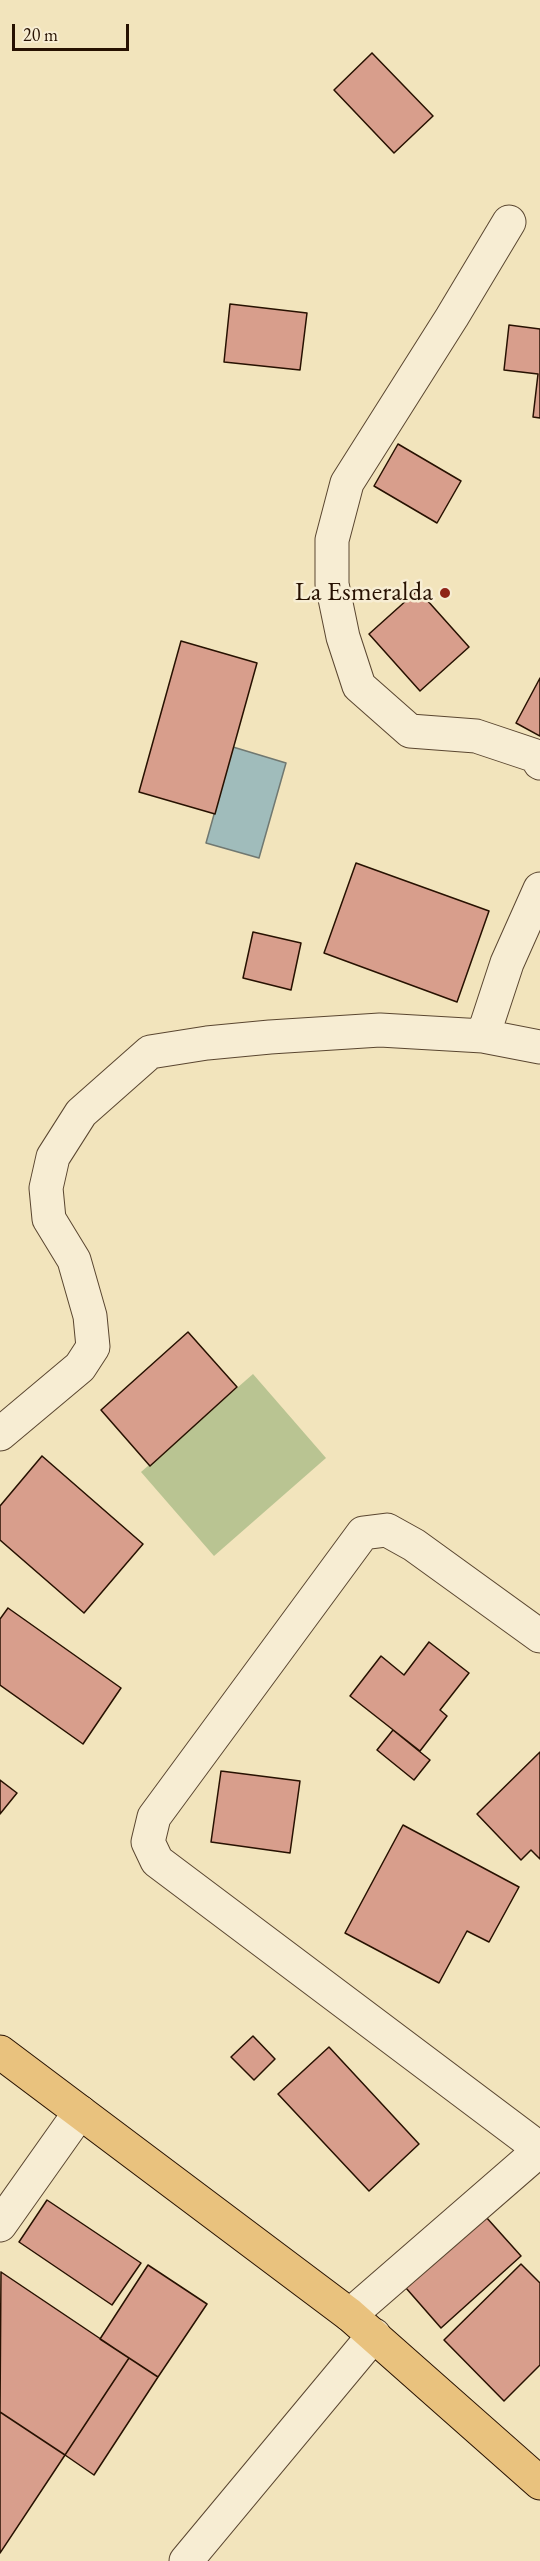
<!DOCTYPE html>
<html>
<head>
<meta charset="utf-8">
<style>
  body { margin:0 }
  #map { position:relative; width:540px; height:2561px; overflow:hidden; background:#f2e4bc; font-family:"EB Garamond",serif }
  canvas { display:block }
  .scale { position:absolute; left:12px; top:24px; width:117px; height:27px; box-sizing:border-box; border:3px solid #271101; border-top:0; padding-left:8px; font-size:18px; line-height:21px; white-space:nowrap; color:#271101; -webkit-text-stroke:4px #f7edd3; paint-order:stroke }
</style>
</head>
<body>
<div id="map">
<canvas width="540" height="2561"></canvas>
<div class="scale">20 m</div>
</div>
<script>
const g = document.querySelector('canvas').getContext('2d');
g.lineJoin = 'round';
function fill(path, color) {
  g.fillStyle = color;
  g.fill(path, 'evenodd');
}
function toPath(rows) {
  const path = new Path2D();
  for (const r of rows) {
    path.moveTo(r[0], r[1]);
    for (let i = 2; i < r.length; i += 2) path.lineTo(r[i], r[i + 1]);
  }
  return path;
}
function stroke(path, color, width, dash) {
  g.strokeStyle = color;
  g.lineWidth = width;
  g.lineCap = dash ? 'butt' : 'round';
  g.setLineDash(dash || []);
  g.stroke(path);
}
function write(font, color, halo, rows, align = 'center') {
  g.font = font + ' "EB Garamond",serif';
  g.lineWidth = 5;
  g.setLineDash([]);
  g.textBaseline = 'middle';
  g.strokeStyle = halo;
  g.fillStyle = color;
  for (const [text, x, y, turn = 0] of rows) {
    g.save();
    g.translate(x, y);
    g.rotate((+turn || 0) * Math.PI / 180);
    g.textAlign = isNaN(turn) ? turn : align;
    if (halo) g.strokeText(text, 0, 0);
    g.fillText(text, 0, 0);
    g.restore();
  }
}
const green = toPath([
  [253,1374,326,1458,214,1556,141,1472]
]);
const water = toPath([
  [233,747,286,763,259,858,206,843,233,747]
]);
const building = toPath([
  [372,53,433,116,394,153,334,90,372,53],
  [230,304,307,313,300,370,224,362,230,304],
  [509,325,540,329,540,418,533,417,538,374,504,370,509,325],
  [398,444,461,481,437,523,374,486,398,444],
  [418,590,469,647,420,691,369,634,418,590],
  [181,641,257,663,215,814,139,792,181,641],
  [540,678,540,736,516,723,540,678],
  [356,863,489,911,457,1002,324,953,356,863],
  [253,932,301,943,291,990,243,978,253,932],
  [188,1332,237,1387,150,1466,101,1410,188,1332],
  [42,1456,143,1544,84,1613,0,1540,0,1506,42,1456],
  [8,1608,121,1688,83,1744,0,1685,0,1619,8,1608],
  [429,1642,469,1673,440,1710,447,1716,420,1751,350,1696,381,1656,404,1675,429,1642],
  [393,1730,430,1760,414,1780,377,1750,393,1730],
  [540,1752,540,1859,531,1850,521,1860,477,1814,540,1752],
  [221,1771,300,1781,290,1853,211,1842,221,1771],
  [0,1780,17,1793,0,1814,0,1780],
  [403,1825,519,1887,489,1942,467,1931,439,1983,345,1933,403,1825],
  [253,2036,275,2059,254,2080,231,2057,253,2036],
  [329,2047,419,2144,369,2191,278,2094,329,2047],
  [47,2200,141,2263,112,2305,19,2242,47,2200],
  [486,2217,521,2256,441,2328,406,2288,486,2217],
  [521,2264,540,2283,540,2365,504,2401,444,2340,521,2264],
  [148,2265,207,2304,158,2377,100,2339,148,2265],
  [1,2272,129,2358,65,2455,0,2412,1,2272],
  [129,2358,158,2377,94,2475,65,2455,129,2358],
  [0,2412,65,2455,0,2553,0,2412]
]);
const minor = toPath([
  [509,222,452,317,347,483,332,540,332,584,343,637,359,686,410,731,476,736,536,756,540,763],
  [483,1036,507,963,540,889],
  [0,1434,80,1367,93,1347,90,1316,74,1260,49,1219,46,1188,53,1157,81,1113,150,1052,207,1043,270,1037,380,1030,483,1036,540,1047],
  [540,1636,414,1545,387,1530,363,1533,154,1817,148,1842,157,1861,540,2149],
  [0,2225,80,2112],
  [350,2315,540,2150],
  [186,2561,374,2335]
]);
const major = toPath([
  [0,2052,350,2315,540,2483]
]);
const markers = [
  [445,593,6,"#8f2418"]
];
const poiNames = [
  ["La Esmeralda",433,593]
];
fill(green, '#b9c492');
fill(water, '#a0bcbb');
stroke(water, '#707871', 1.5);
fill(building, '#d89e8c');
stroke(building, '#271101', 1.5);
stroke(minor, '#5a4630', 35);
stroke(major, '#271101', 35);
stroke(minor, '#f7edd3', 33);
stroke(major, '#e9c27e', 33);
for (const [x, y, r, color] of markers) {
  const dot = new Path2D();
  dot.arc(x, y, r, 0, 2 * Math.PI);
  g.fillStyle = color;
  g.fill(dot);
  stroke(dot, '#f7edd3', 2);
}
write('27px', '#271101', '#f7edd3', poiNames, 'right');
</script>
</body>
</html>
